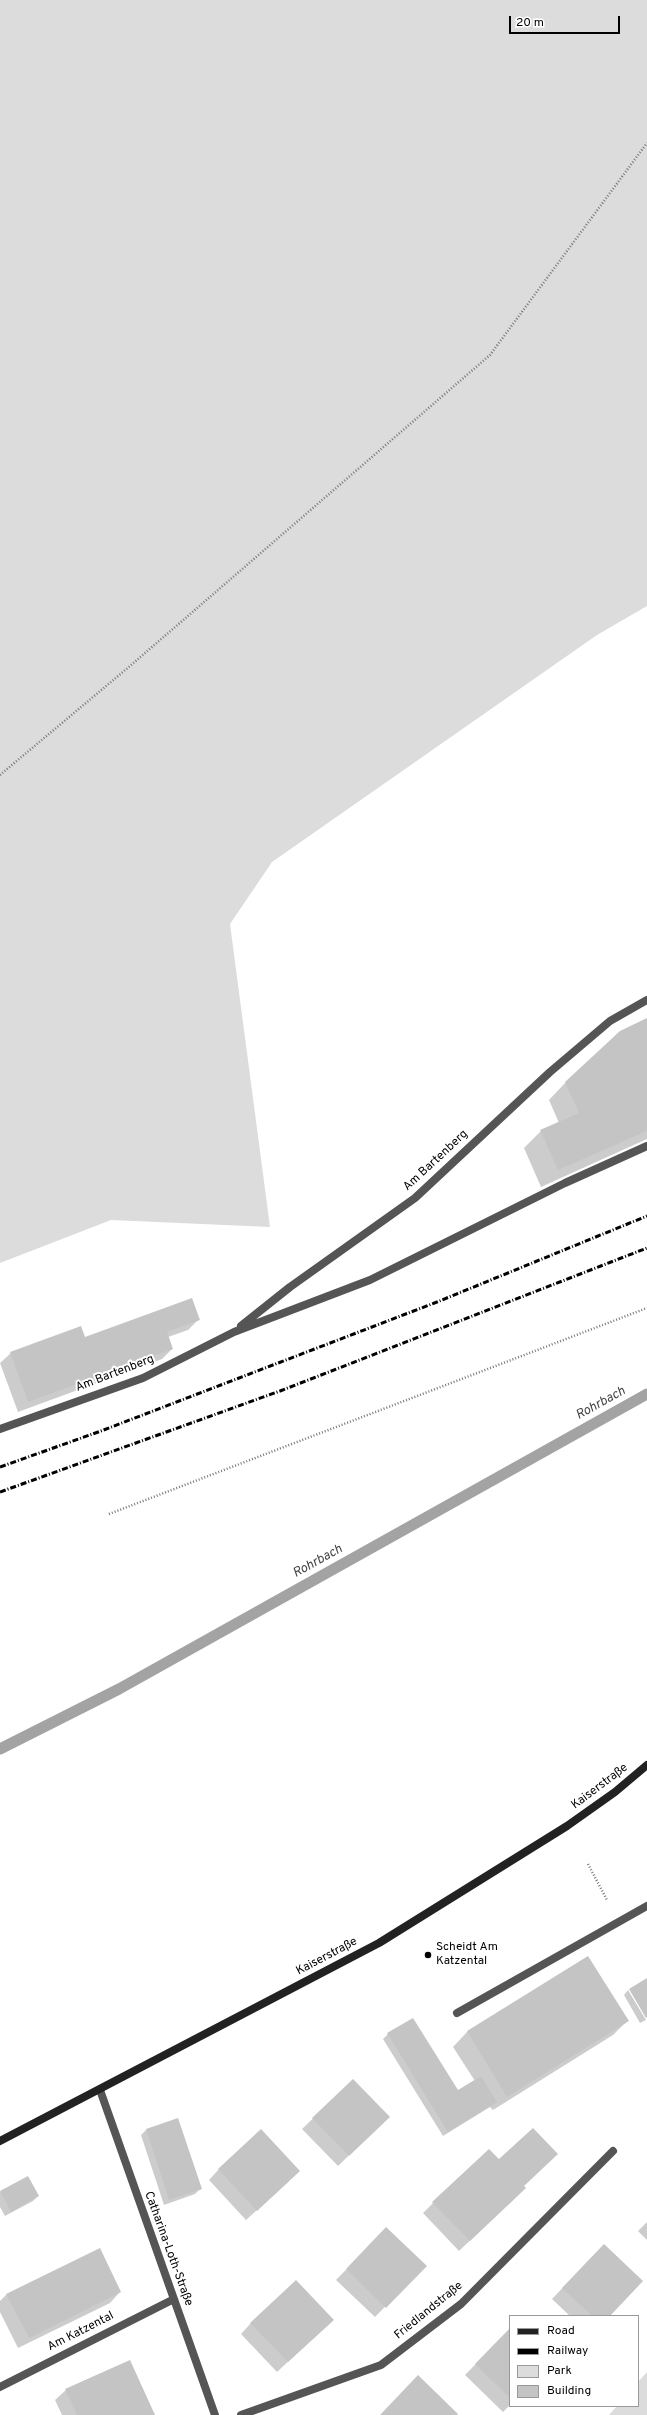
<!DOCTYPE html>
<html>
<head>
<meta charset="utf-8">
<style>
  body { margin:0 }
  #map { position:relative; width:647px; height:2415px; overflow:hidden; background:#fff; font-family:Overpass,sans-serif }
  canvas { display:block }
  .legend { position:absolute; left:509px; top:2315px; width:130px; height:92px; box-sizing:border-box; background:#fff; border:1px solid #999; margin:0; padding:5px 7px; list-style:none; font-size:12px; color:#000 }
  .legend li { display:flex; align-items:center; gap:8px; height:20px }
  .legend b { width:20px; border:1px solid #999 }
  .scale { position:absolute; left:509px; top:16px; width:111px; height:18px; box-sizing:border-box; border:2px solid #000; border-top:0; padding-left:5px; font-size:12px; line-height:14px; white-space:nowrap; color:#000; -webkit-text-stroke:3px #fff; paint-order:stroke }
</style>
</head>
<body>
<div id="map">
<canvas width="647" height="2415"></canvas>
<ul class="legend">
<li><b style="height:5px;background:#222"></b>Road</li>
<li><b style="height:5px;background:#000"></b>Railway</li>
<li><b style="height:11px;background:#dcdcdc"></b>Park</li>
<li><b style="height:11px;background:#c4c4c4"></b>Building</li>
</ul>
<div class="scale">20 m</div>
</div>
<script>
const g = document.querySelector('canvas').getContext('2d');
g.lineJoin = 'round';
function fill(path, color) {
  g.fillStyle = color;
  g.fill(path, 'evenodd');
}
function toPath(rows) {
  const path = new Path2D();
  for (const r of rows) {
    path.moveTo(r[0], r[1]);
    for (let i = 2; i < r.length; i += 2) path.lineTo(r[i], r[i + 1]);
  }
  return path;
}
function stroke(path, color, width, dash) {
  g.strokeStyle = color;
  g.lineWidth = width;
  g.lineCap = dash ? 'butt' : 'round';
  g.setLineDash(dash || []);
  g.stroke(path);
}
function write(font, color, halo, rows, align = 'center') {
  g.font = font + ' Overpass,sans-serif';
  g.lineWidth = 4;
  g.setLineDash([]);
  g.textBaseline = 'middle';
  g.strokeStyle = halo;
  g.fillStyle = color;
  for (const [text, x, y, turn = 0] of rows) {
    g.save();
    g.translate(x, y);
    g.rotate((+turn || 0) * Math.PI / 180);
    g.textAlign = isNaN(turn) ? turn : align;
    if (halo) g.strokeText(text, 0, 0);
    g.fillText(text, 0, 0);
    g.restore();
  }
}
const green = toPath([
  [0,0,647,0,647,606,597,635,272,862,230,924,270,1227,111,1220,0,1263],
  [647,2372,647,2415,609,2415,617,2406,638,2406,638,2382]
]);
const shadow = toPath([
  [647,1019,647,1139,541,1187,524,1148,541,1131,559,1123,549,1100,566,1082],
  [199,1319,188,1330,168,1337,172,1349,162,1359,18,1412,0,1363,11,1353],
  [587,1957,627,2021,613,2035,493,2110,490,2107,443,2136,383,2039,388,2034,458,2092,475,2081,453,2047,467,2032],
  [628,1990,646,2020,640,2023,624,1995],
  [353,2080,378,2127,338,2166,302,2129],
  [177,2119,200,2189,195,2194,164,2205,141,2135,146,2130],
  [219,2169,288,2182,246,2220,209,2180],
  [28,2178,38,2196,33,2201,5,2216,0,2207,0,2192],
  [523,2186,514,2199,459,2251,423,2213,433,2203],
  [647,2222,647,2240,638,2231],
  [386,2229,425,2266,375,2317,336,2280],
  [593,2256,609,2316,570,2316,552,2299],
  [120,2292,110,2303,18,2348,0,2312,0,2301,7,2294],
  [251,2323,322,2330,277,2372,241,2334],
  [510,2329,510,2405,503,2412,465,2375],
  [66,2390,154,2415,62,2415,55,2400]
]);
const stream = toPath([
  [0,1749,119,1689,647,1394]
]);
const building = toPath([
  [647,1018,647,1131,558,1170,540,1130,579,1113,565,1082,620,1031],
  [192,1298,200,1320,167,1332,173,1349,28,1402,10,1352,81,1326,85,1337],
  [588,1956,629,2021,507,2097,467,2031],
  [647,1978,647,2017,646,2018,629,1989],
  [413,2018,458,2090,481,2076,497,2102,448,2132,387,2033],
  [353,2079,390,2117,349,2156,312,2118],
  [178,2118,202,2189,169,2200,146,2129],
  [533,2128,558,2154,524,2186,526,2188,470,2241,432,2202,489,2149,499,2159],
  [261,2129,300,2171,257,2211,218,2169],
  [28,2176,39,2196,11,2212,0,2191],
  [386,2227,427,2266,386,2308,346,2269],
  [604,2244,643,2281,610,2316,592,2316,562,2288],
  [100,2248,121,2292,29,2338,6,2294],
  [296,2280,334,2320,288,2362,250,2323],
  [510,2328,510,2398,475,2364],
  [130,2360,155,2415,77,2415,65,2389],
  [418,2375,458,2414,457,2415,380,2415]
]);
const path = toPath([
  [0,775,130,666,490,355,647,143],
  [109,1514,647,1308],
  [588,1864,607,1900]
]);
const service = toPath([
  [241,1326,290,1287,415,1198,550,1072,610,1021,647,1000],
  [0,1429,143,1378,234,1332,370,1280,565,1183,647,1146]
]);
const minor = toPath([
  [457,2013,647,1906],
  [100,2090,215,2415],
  [0,2387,174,2299],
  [241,2415,381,2365,461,2304,613,2151]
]);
const secondary = toPath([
  [0,2141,379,1943,567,1826,615,1792,647,1765]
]);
const rail = toPath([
  [0,1467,101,1431,437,1302,647,1216],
  [0,1492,280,1391,647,1248]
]);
const markers = [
  [428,1955,4,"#000"]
];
const streetNames = [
  ["Am Bartenberg",436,1161,-43],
  ["Am Bartenberg",115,1374,-21],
  ["Kaiserstraße",600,1787,-37],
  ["Kaiserstraße",327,1957,-28],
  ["Catharina-Loth-Straße",168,2249,70],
  ["Friedlandstraße",429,2311,-39],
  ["Am Katzental",81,2332,-27]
];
const poiNames = [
  ["Scheidt Am",436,1948],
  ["Katzental",436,1962]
];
const waterNames = [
  ["Rohrbach",601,1404,-29],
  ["Rohrbach",318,1562,-29]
];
fill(green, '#dcdcdc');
fill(shadow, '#0003');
stroke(stream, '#a3a3a3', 11);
fill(building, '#c4c4c4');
stroke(path, '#777', 2.5, [1, 2]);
stroke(service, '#555', 8);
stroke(minor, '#555', 8);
stroke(secondary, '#222', 8);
stroke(rail, '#000', 3, [6, 2, 1, 2]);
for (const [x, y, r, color] of markers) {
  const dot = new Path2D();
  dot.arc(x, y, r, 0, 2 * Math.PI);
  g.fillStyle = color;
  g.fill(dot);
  stroke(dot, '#fff', 1.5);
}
write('12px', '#000', '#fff', streetNames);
write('12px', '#000', '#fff', poiNames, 'left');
write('italic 13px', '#444', '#fff', waterNames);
</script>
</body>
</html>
